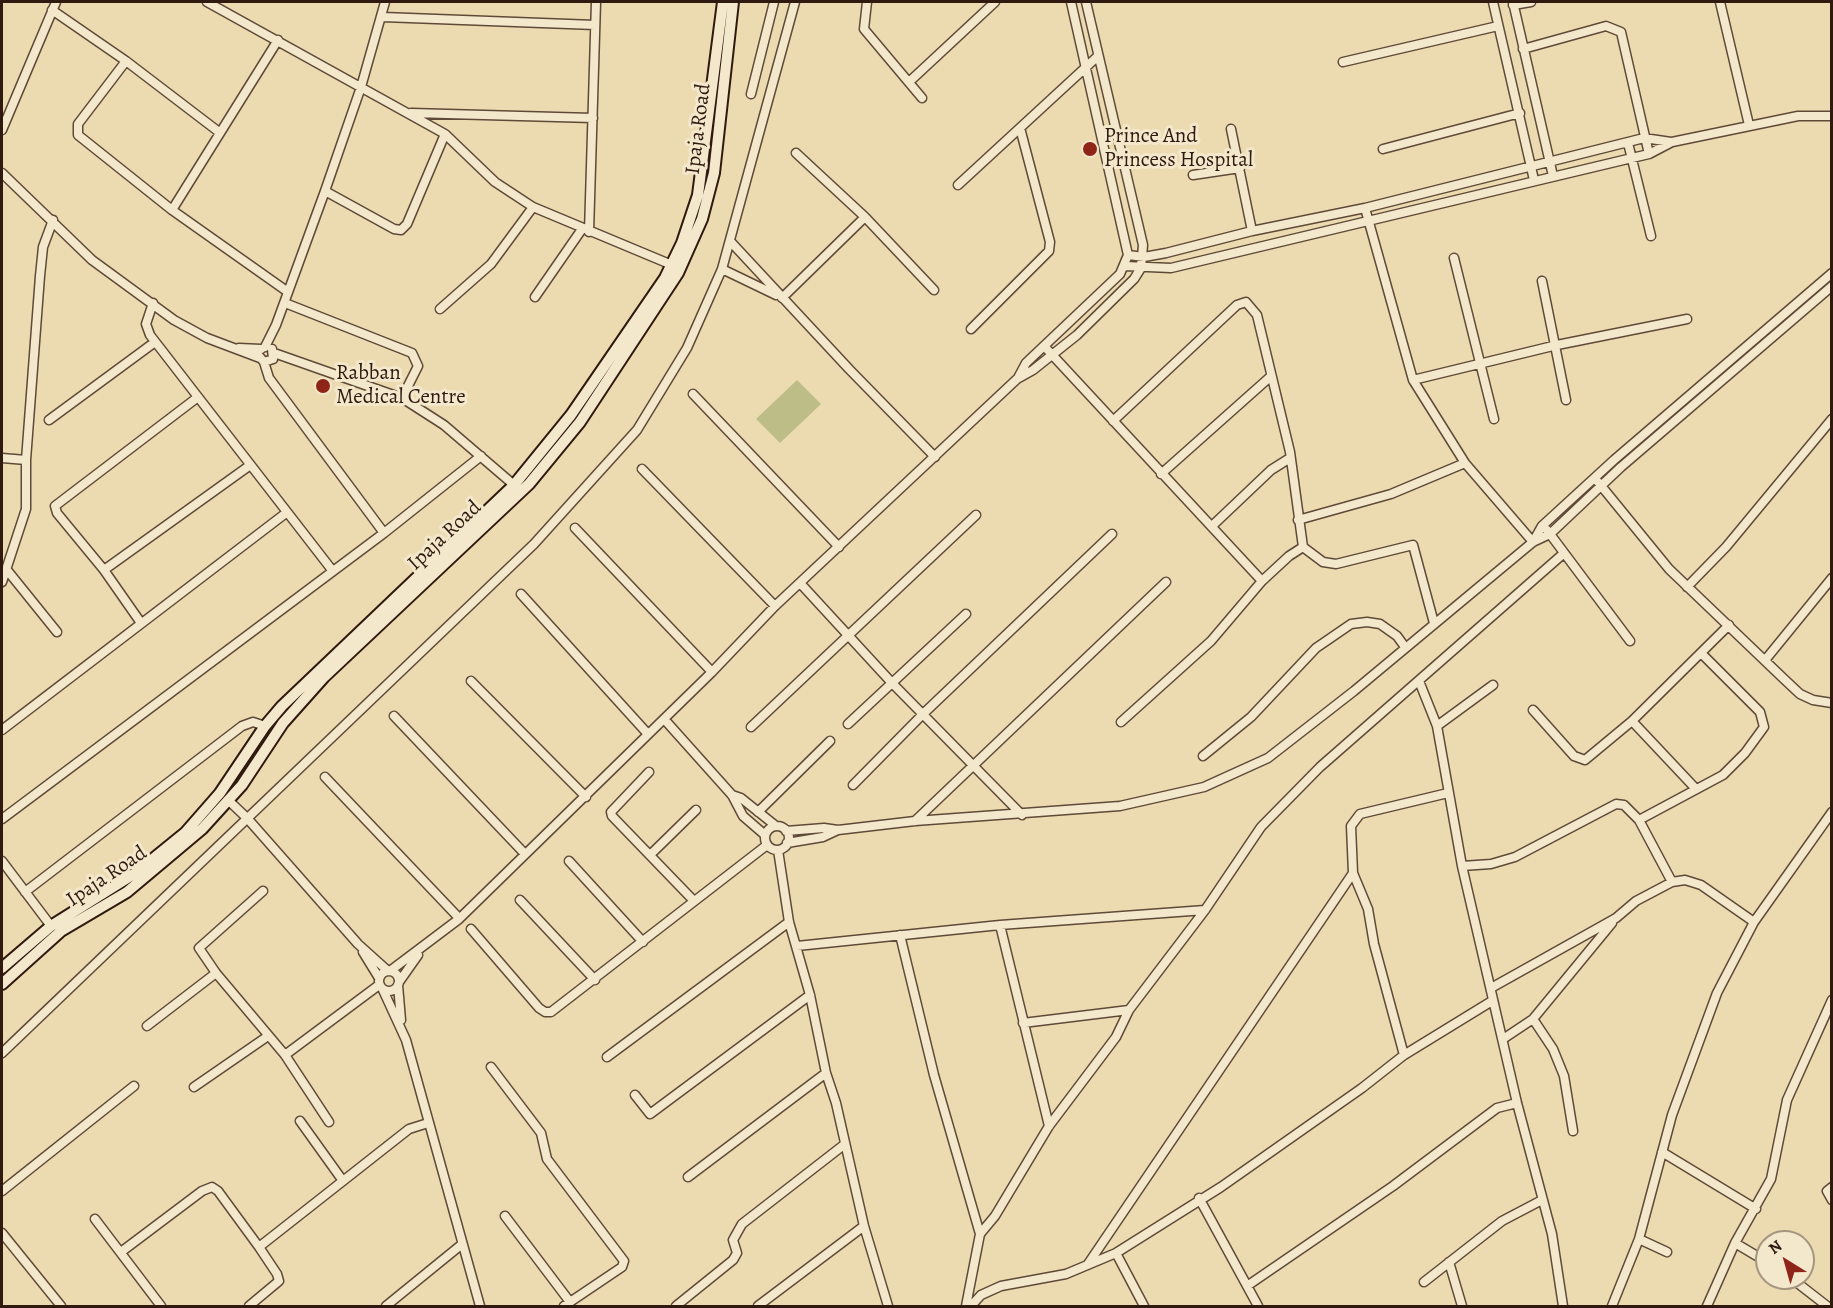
<!DOCTYPE html>
<html>
<head>
<meta charset="utf-8">
<style>
  body { margin:0 }
  #map { position:relative; width:1833px; height:1308px; overflow:hidden; background:#ecdab0; font-family:Alegreya,serif }
  canvas { display:block }
  .frame { position:absolute; inset:0; border:3px solid #301a10; pointer-events:none }
  .north { position:absolute; left:1755px; top:1230px; width:60px; height:60px; box-sizing:border-box; background:#f3e7cc; border:2px solid #a59581; border-radius:50%; rotate:323deg; font-size:16px; font-weight:700; line-height:24px; text-align:center; color:#301a10 }
  .north::after { content:''; display:block; margin:auto; width:21px; height:27px; background:#8f2418; clip-path:polygon(50% 0,100% 100%,50% 72%,0 100%) }
</style>
</head>
<body>
<div id="map">
<canvas width="1833" height="1308"></canvas>
<div class="frame"></div>
<div class="north">N</div>
</div>
<script>
const g = document.querySelector('canvas').getContext('2d');
g.lineJoin = 'round';
function fill(path, color) {
  g.fillStyle = color;
  g.fill(path, 'evenodd');
}
function toPath(rows) {
  const path = new Path2D();
  for (const r of rows) {
    if (r.length === 3) {
      path.moveTo(r[0] + r[2], r[1]);
      path.arc(r[0], r[1], r[2], 0, 2 * Math.PI);
      continue;
    }
    path.moveTo(r[0], r[1]);
    for (let i = 2; i < r.length; i += 2) path.lineTo(r[i], r[i + 1]);
  }
  return path;
}
function stroke(path, color, width, dash) {
  g.strokeStyle = color;
  g.lineWidth = width;
  g.lineCap = dash ? 'butt' : 'round';
  g.setLineDash(dash || []);
  g.stroke(path);
}
function write(font, color, halo, rows, align = 'center') {
  g.font = font + ' Alegreya,serif';
  g.lineWidth = 6;
  g.setLineDash([]);
  g.textBaseline = 'middle';
  g.strokeStyle = halo;
  g.fillStyle = color;
  for (const [text, x, y, turn = 0] of rows) {
    g.save();
    g.translate(x, y);
    g.rotate((+turn || 0) * Math.PI / 180);
    g.textAlign = isNaN(turn) ? turn : align;
    if (halo) g.strokeText(text, 0, 0);
    g.fillText(text, 0, 0);
    g.restore();
  }
}
const green = toPath([
  [797,380,821,404,780,443,756,419]
]);
const minor = toPath([
  [207,2,445,134,495,182,533,207,672,265],
  [867,2,864,29,922,98],
  [1493,2,1534,180],
  [1513,2,1553,176],
  [1720,2,1749,125],
  [1513,5,1531,2],
  [52,10,126,61,219,132],
  [383,17,595,25],
  [1523,49,1606,26,1621,32,1649,154],
  [126,61,78,124,78,135,172,210,288,292],
  [1343,62,1498,26],
  [909,82,995,2],
  [751,94,774,2],
  [411,113,593,118],
  [1231,129,1252,231],
  [2,130,56,2],
  [1628,143,1651,236],
  [1383,149,1520,113],
  [796,153,865,217,934,290],
  [2,173,92,260,174,320,207,338,260,358],
  [1193,175,1240,168],
  [958,185,1098,56],
  [325,191,394,229,401,230,407,224,445,134],
  [1365,208,1413,380,1465,463,1533,542],
  [172,210,278,40],
  [589,232,596,2],
  [730,241,849,369,935,457],
  [1128,255,1144,257,1166,253,1252,231,1365,208,1644,138,1671,142],
  [1454,258,1494,419],
  [1125,266,1171,268,1632,158,1649,154,1672,142,1798,116,1832,116],
  [722,269,776,295],
  [1542,281,1566,400],
  [535,297,582,229],
  [782,298,865,217],
  [153,303,146,324,150,335,332,570],
  [285,303,412,353,418,366,402,398],
  [440,309,491,264,533,207],
  [971,329,1049,251,1050,242,1020,128],
  [1044,346,1262,581],
  [265,347,276,325,325,191,361,87,385,2],
  [239,348,261,349],
  [274,353,402,398,444,425,514,485],
  [259,356,264,362,269,378,384,533],
  [264,362,273,359,272,349],
  [1018,378,1026,363,1120,274,1128,255,1071,2],
  [1413,380,1557,345,1687,319],
  [693,394,839,547],
  [49,420,155,342],
  [1113,421,1237,305,1246,302,1257,315,1290,452,1303,547,1289,556,1262,581,1211,641,1121,722],
  [2,458,26,460],
  [642,469,775,606],
  [1161,474,1270,377],
  [1598,482,1669,569,1784,679,1800,694,1813,700,1832,703],
  [1298,520,1391,494,1465,463],
  [1212,526,1271,470,1290,458],
  [575,528,712,672],
  [1547,530,1630,641],
  [1533,542,1542,526,1614,460,1832,273],
  [1303,547,1323,562,1336,564,1413,545,1434,623],
  [7,570,57,632],
  [104,570,249,466],
  [2,582,26,509,26,460,40,276,43,247,53,220],
  [800,583,892,683,1022,815],
  [1687,587,1726,547,1832,419],
  [521,594,647,733],
  [141,623,104,570,57,513,55,506,198,397],
  [1766,659,1832,578],
  [471,681,586,797],
  [1419,681,1437,726,1462,866,1517,1103,1552,1234,1563,1306],
  [1533,710,1574,756,1585,760,1632,721,1729,625],
  [394,716,525,854],
  [664,719,732,795,743,816,765,835],
  [1632,721,1696,789],
  [848,724,966,614],
  [1437,726,1493,685],
  [751,727,976,515],
  [2,730,286,513],
  [1203,756,1251,717,1316,648,1351,624,1367,622,1380,624,1397,636,1405,647],
  [649,772,611,812,612,816,694,901],
  [325,777,459,918],
  [853,785,923,714,1112,534],
  [732,795,741,798,776,826],
  [228,800,247,818,358,944,388,971],
  [758,812,830,741],
  [2,819,384,533,481,456],
  [1639,820,1723,775,1745,753,1764,727,1760,712,1701,653],
  [915,821,1166,582],
  [777,838,12],
  [786,831,824,828,838,830,915,821,1120,806,1204,787,1268,758,1354,691,1533,542,1550,534,1621,467,1832,286],
  [787,843,823,837,838,830],
  [778,850,789,922,810,995,826,1073,836,1103,864,1226,888,1306],
  [650,855,696,810],
  [2,861,51,926],
  [569,861,643,942],
  [1462,866,1491,864,1515,857,1616,804,1624,805,1639,820,1672,882],
  [263,891,199,948,216,973,285,1055,379,985],
  [25,892,242,726,253,722,265,726],
  [520,900,595,980],
  [1000,925,1049,1126],
  [471,929,539,1008,545,1012,551,1012,767,845],
  [900,935,934,1075,980,1234],
  [797,946,1000,925,1205,910],
  [363,952,379,978],
  [390,971,459,919,712,672,775,606,1017,379,1033,370,1077,335,1134,279,1141,268,1143,245,1086,2],
  [389,981,10],
  [399,982,418,955],
  [398,985,401,1020],
  [1491,988,1616,918,1636,901,1672,882,1685,880,1701,885,1754,922],
  [383,990,406,1040,480,1306],
  [1533,1019,1553,1049,1564,1076,1573,1131],
  [1023,1023,1129,1010],
  [147,1026,216,973],
  [1503,1039,1533,1019,1612,923],
  [2,1053,534,544,637,430,687,348,722,269,795,2],
  [285,1055,329,1122],
  [1404,1055,1374,944,1368,909,1353,873,1351,826,1360,814,1448,793],
  [607,1057,789,922],
  [491,1067,541,1133,547,1159,624,1261,622,1267,564,1306],
  [194,1087,268,1036],
  [635,1095,650,1114,810,995],
  [300,1121,343,1181],
  [1662,1152,1756,1209],
  [688,1177,826,1073],
  [1832,1187,1827,1191,1832,1200],
  [2,1191,134,1086],
  [1199,1198,1258,1306],
  [505,1216,570,1302],
  [95,1219,161,1306],
  [2,1233,61,1306],
  [1639,1239,1667,1252],
  [1735,1243,1767,1262],
  [121,1252,202,1191,212,1187,218,1191,259,1247],
  [1116,1253,1144,1306],
  [1449,1262,1462,1306],
  [1088,1264,1353,873],
  [1791,1278,1827,1306],
  [1424,1282,1502,1221,1542,1200],
  [1247,1286,1393,1186,1497,1108,1517,1103],
  [249,1306,279,1281,277,1274,259,1247,409,1129,428,1123],
  [386,1306,461,1245],
  [676,1306,733,1260,737,1253,733,1240,742,1224,845,1144],
  [758,1306,864,1226],
  [966,1306,980,1234,995,1216,1049,1126,1116,1037,1129,1010,1205,910,1261,827,1320,767,1563,554],
  [971,1306,981,1295,1001,1286,1066,1274,1116,1253,1221,1187,1362,1088,1404,1055,1492,1001],
  [1612,1306,1639,1239,1672,1115,1717,993,1754,922,1832,812],
  [1707,1306,1735,1243,1771,1179,1787,1100,1832,1000]
]);
const secondary = toPath([
  [2,968,51,926,137,872,185,833,220,793,265,726,282,706,514,485,571,415,665,278,682,243,698,195,723,2],
  [2,984,61,931,127,892,202,829,242,785,283,723,324,677,529,484,580,422,678,273,702,219,714,173,733,2]
]);
const markers = [
  [1090,149,8,"#8f2418"],
  [323,386,8,"#8f2418"]
];
const streetNames = [
  ["Ipaja Road",699,129,-83],
  ["Ipaja Road",445,536,-43],
  ["Ipaja Road",107,877,-34]
];
const poiNames = [
  ["Prince And",1104,137],
  ["Princess Hospital",1104,161],
  ["Rabban",336,374],
  ["Medical Centre",336,398]
];
fill(green, '#bdbe87');
stroke(minor, '#5f4a38', 11);
stroke(secondary, '#301a10', 14);
stroke(minor, '#f3e7cc', 8);
stroke(secondary, '#f3e7cc', 10);
for (const [x, y, r, color] of markers) {
  const dot = new Path2D();
  dot.arc(x, y, r, 0, 2 * Math.PI);
  g.fillStyle = color;
  g.fill(dot);
  stroke(dot, '#f3e7cc', 2);
}
write('21px', '#301a10', '#f3e7cc', streetNames);
write('21px', '#301a10', '#f3e7cc', poiNames, 'left');
</script>
</body>
</html>
